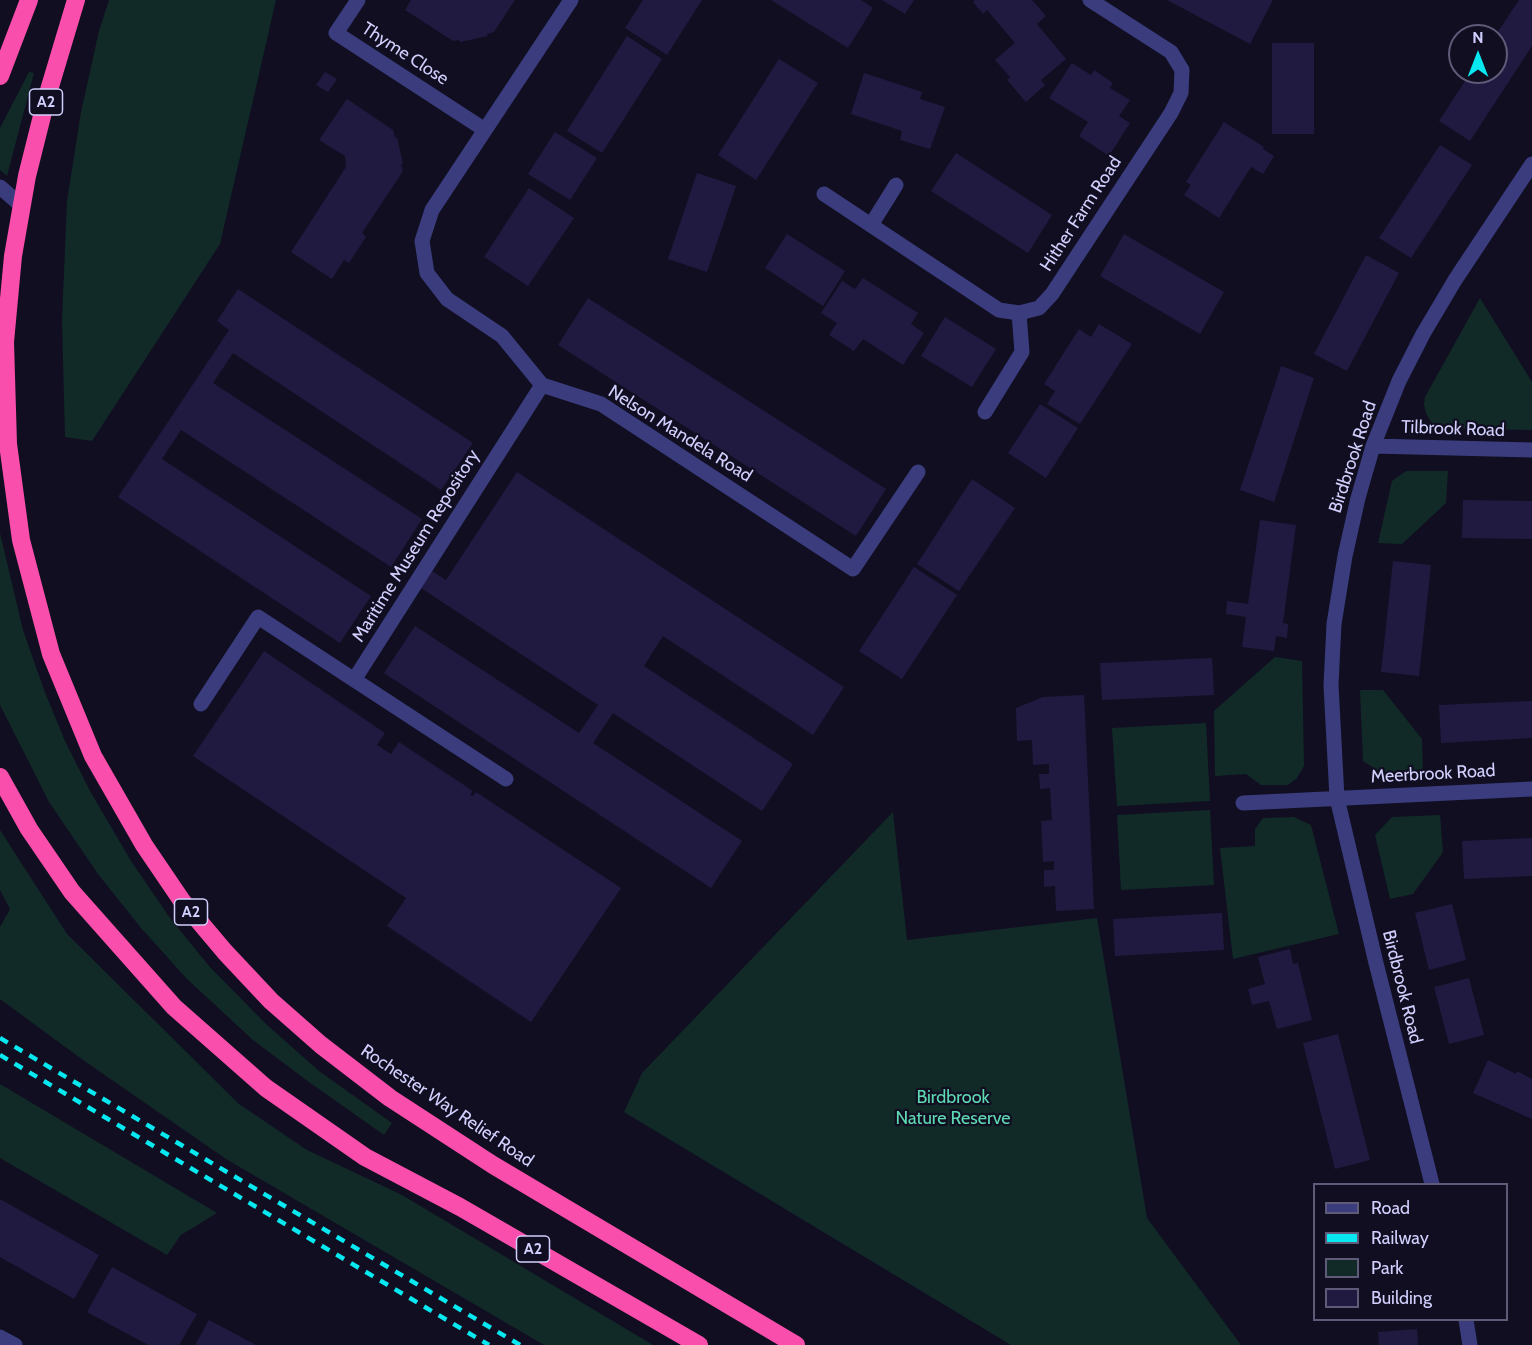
<!DOCTYPE html>
<html>
<head>
<meta charset="utf-8">
<style>
  body { margin:0 }
  #map { position:relative; width:1532px; height:1345px; overflow:hidden; background:#100e20; font-family:Cabin,sans-serif }
  canvas { display:block }
  .legend { position:absolute; left:1313px; top:1183px; width:195px; height:138px; box-sizing:border-box; background:#100e20; border:2px solid #5d5b78; margin:0; padding:8px 10px; list-style:none; font-size:18px; color:#d1cffd }
  .legend li { display:flex; align-items:center; gap:12px; height:30px }
  .legend b { width:30px; border:2px solid #5d5b78 }
  .north { position:absolute; left:1448px; top:24px; width:60px; height:60px; box-sizing:border-box; background:#100e20; border:2px solid #5d5b78; border-radius:50%; rotate:0deg; font-size:16px; font-weight:700; line-height:24px; text-align:center; color:#d1cffd }
  .north::after { content:''; display:block; margin:auto; width:21px; height:27px; background:#08e8f0; clip-path:polygon(50% 0,100% 100%,50% 72%,0 100%) }
</style>
</head>
<body>
<div id="map">
<canvas width="1532" height="1345"></canvas>
<ul class="legend">
<li><b style="height:8px;background:#3a3c7e"></b>Road</li>
<li><b style="height:8px;background:#08e8f0"></b>Railway</li>
<li><b style="height:16px;background:#112a28"></b>Park</li>
<li><b style="height:16px;background:#201a41"></b>Building</li>
</ul>
<div class="north">N</div>
</div>
<script>
const g = document.querySelector('canvas').getContext('2d');
g.lineJoin = 'round';
function fill(path, color) {
  g.fillStyle = color;
  g.fill(path, 'evenodd');
}
function toPath(rows) {
  const path = new Path2D();
  for (const r of rows) {
    path.moveTo(r[0], r[1]);
    for (let i = 2; i < r.length; i += 2) path.lineTo(r[i], r[i + 1]);
  }
  return path;
}
function stroke(path, color, width, dash) {
  g.strokeStyle = color;
  g.lineWidth = width;
  g.lineCap = dash ? 'butt' : 'round';
  g.setLineDash(dash || []);
  g.stroke(path);
}
function write(font, color, halo, rows, align = 'center') {
  g.font = font + ' Cabin,sans-serif';
  g.lineWidth = 4.5;
  g.setLineDash([]);
  g.textBaseline = 'middle';
  g.strokeStyle = halo;
  g.fillStyle = color;
  for (const [text, x, y, turn = 0] of rows) {
    g.save();
    g.translate(x, y);
    g.rotate((+turn || 0) * Math.PI / 180);
    g.textAlign = isNaN(turn) ? turn : align;
    if (halo) g.strokeText(text, 0, 0);
    g.fillText(text, 0, 0);
    g.restore();
  }
}
const green = toPath([
  [109,0,276,0,220,244,92,441,65,437,62,320,67,201,81,112,99,31],
  [29,72,34,73,7,176,0,170,0,128],
  [1480,298,1532,382,1532,430,1439,428,1431,422,1426,413,1424,405,1425,397],
  [1406,471,1448,471,1446,503,1402,544,1378,543,1392,481],
  [0,533,23,630,44,690,65,741,90,791,131,861,170,918,209,966,266,1024,319,1071,392,1123,384,1135,309,1082,253,1040,187,979,141,928,98,874,49,802,0,705],
  [1275,657,1302,661,1304,766,1297,778,1288,785,1261,785,1246,774,1215,776,1214,711],
  [1360,690,1383,690,1422,739,1423,772,1383,774,1363,761],
  [1206,723,1210,801,1117,806,1112,728],
  [1210,810,1214,885,1121,890,1117,815],
  [893,812,907,940,1097,918,1147,1218,1241,1345,1011,1345,624,1112,642,1073],
  [1440,815,1443,852,1413,894,1390,899,1375,835,1392,817],
  [1294,817,1311,825,1339,934,1233,959,1220,848,1255,846,1255,829,1263,818],
  [0,830,67,934,239,1104,307,1150,402,1195,653,1345,544,1345,226,1159,83,1060,0,999,0,927,10,909,0,890],
  [0,1084,217,1213,181,1235,167,1255,0,1158]
]);
const building = toPath([
  [411,0,515,0,494,32,487,34,488,36,460,42,459,40,453,41,405,10],
  [643,0,702,0,667,55,625,28],
  [771,0,861,0,873,8,848,48],
  [882,0,914,0,905,14],
  [975,0,1032,0,1046,16,1037,24,1066,59,1041,80,1045,85,1026,102,1007,80,1010,77,995,60,1015,43,987,10,983,14,973,2],
  [1167,0,1273,0,1250,44],
  [1519,0,1532,0,1532,46,1470,141,1439,121,1471,72,1496,72,1495,36],
  [627,36,662,59,602,153,567,131],
  [1272,43,1314,43,1314,134,1272,134],
  [779,59,818,83,756,180,718,155],
  [1072,63,1091,75,1094,70,1113,83,1110,88,1130,100,1119,116,1130,123,1109,156,1079,136,1088,122,1049,98],
  [325,72,337,79,328,92,316,85],
  [864,73,922,92,920,99,945,107,930,149,900,140,902,131,851,114],
  [347,99,393,130,395,138,397,137,403,164,401,164,403,171,362,233,366,237,349,263,344,260,332,279,291,252,346,167,345,156,319,140],
  [1224,122,1264,147,1263,149,1274,156,1263,174,1251,167,1219,218,1184,195,1191,185,1186,182],
  [555,132,597,158,570,200,528,174],
  [1440,145,1472,165,1411,258,1379,238],
  [956,153,1052,215,1028,253,931,191],
  [697,173,736,186,707,272,668,259],
  [529,188,574,218,528,286,484,257],
  [787,234,845,271,823,306,765,268],
  [1124,234,1224,292,1200,334,1100,276],
  [1366,255,1399,273,1347,371,1314,354],
  [863,278,918,313,911,324,924,333,903,365,863,339,854,351,829,335,837,323,821,313,842,281,855,289],
  [238,289,473,443,441,490,233,353,213,383,422,519,391,567,181,430,162,459,371,596,340,643,118,497,229,330,217,321],
  [588,298,886,489,856,536,558,345],
  [945,317,996,349,972,387,921,356],
  [1099,324,1132,344,1080,424,1047,404,1055,391,1044,384,1079,329,1091,337],
  [1281,366,1314,378,1274,502,1240,490],
  [1040,404,1078,428,1046,478,1008,453],
  [517,472,844,687,813,735,663,636,644,666,793,764,762,811,613,713,593,743,742,841,711,888,384,673,415,626,579,733,598,705,421,588,432,571,446,580],
  [972,479,1015,508,959,591,917,564],
  [1463,500,1532,501,1532,539,1462,538],
  [1260,520,1296,525,1283,623,1288,624,1287,638,1276,636,1274,651,1242,647,1246,617,1226,614,1227,601,1248,604],
  [1393,561,1431,565,1419,676,1381,672],
  [914,567,957,595,902,679,859,651],
  [264,651,385,733,377,745,391,754,399,742,473,791,470,795,473,796,476,792,621,888,531,1022,387,926,406,898,193,756],
  [1212,658,1214,695,1102,700,1100,663],
  [1084,695,1094,909,1056,911,1055,886,1044,887,1044,870,1054,870,1054,861,1043,862,1041,821,1052,820,1050,788,1040,789,1039,774,1049,774,1049,764,1033,765,1032,740,1017,741,1016,708,1043,697],
  [1532,701,1532,738,1441,743,1439,705],
  [1532,838,1532,876,1464,879,1462,841],
  [1452,904,1466,960,1429,970,1415,913],
  [1222,913,1224,950,1115,956,1113,919],
  [1290,949,1293,964,1298,963,1312,1020,1277,1029,1269,1001,1252,1005,1248,989,1265,984,1258,957],
  [1469,978,1484,1035,1449,1044,1434,987],
  [1338,1034,1370,1160,1335,1169,1303,1043],
  [1488,1060,1516,1074,1517,1071,1532,1079,1532,1119,1473,1093],
  [0,1199,99,1255,74,1299,0,1257],
  [112,1267,197,1314,179,1345,148,1345,87,1312],
  [209,1320,256,1345,195,1345],
  [1417,1329,1418,1345,1379,1345,1378,1332]
]);
const minor = toPath([
  [358,0,336,33,485,130],
  [571,0,432,210,422,241,427,273,447,299,502,336,542,385,601,404,853,569,918,472],
  [0,187,22,206],
  [824,194,999,310,1019,313,1039,308,1052,294,1171,113,1181,93,1182,70,1171,52,1090,0],
  [871,225,896,185],
  [985,412,1022,352,1019,313],
  [1373,446,1532,450],
  [354,680,542,385],
  [201,704,258,617,506,779],
  [1243,803,1532,789],
  [1432,1184,1376,963,1337,798,1331,685,1334,624,1345,556,1358,498,1373,446,1399,381,1423,334,1455,280,1532,164],
  [1466,1320,1470,1345],
  [0,1337,15,1345]
]);
const highway = toPath([
  [76,0,46,100,27,176,13,256,5,342,8,444,21,540,51,654,93,756,144,845,182,901,225,952,271,1001,321,1045,390,1098,493,1165,796,1345],
  [0,76,29,0],
  [0,777,29,829,72,892,174,1007,266,1088,365,1157,460,1207,699,1345]
]);
const rail = toPath([
  [0,1038,520,1345],
  [0,1055,489,1345]
]);
const shields = [
  [46,102,33],
  [191,912,33],
  [533,1249,33]
];
const shieldNames = [
  ["A2",46,102],
  ["A2",191,912],
  ["A2",533,1249]
];
const streetNames = [
  ["Thyme Close",405,54,33],
  ["Hither Farm Road",1081,214,-57],
  ["Tilbrook Road",1453,429,2],
  ["Nelson Mandela Road",680,434,32],
  ["Birdbrook Road",1353,457,-72],
  ["Maritime Museum Repository",416,546,-58],
  ["Meerbrook Road",1433,774,-3],
  ["Birdbrook Road",1402,987,76],
  ["Rochester Way Relief Road",447,1106,34]
];
const parkNames = [
  ["Birdbrook",953,1098],
  ["Nature Reserve",953,1119]
];
fill(green, '#112a28');
fill(building, '#201a41');
stroke(minor, '#3a3c7e', 15);
stroke(highway, '#f94eab', 18);
stroke(rail, '#08e8f0', 4.5, [9, 8]);
for (const [x, y, w] of shields) {
  const box = new Path2D();
  box.roundRect(x - w / 2, y - 13, w, 26, 4.5);
  g.fillStyle = '#100e20';
  g.fill(box);
  stroke(box, '#d1cffd', 1.5);
}
write('bold 16px', '#d1cffd', null, shieldNames);
write('18px', '#d1cffd', '#100e20', streetNames);
write('18px', '#5edab3', '#100e20', parkNames);
</script>
</body>
</html>
